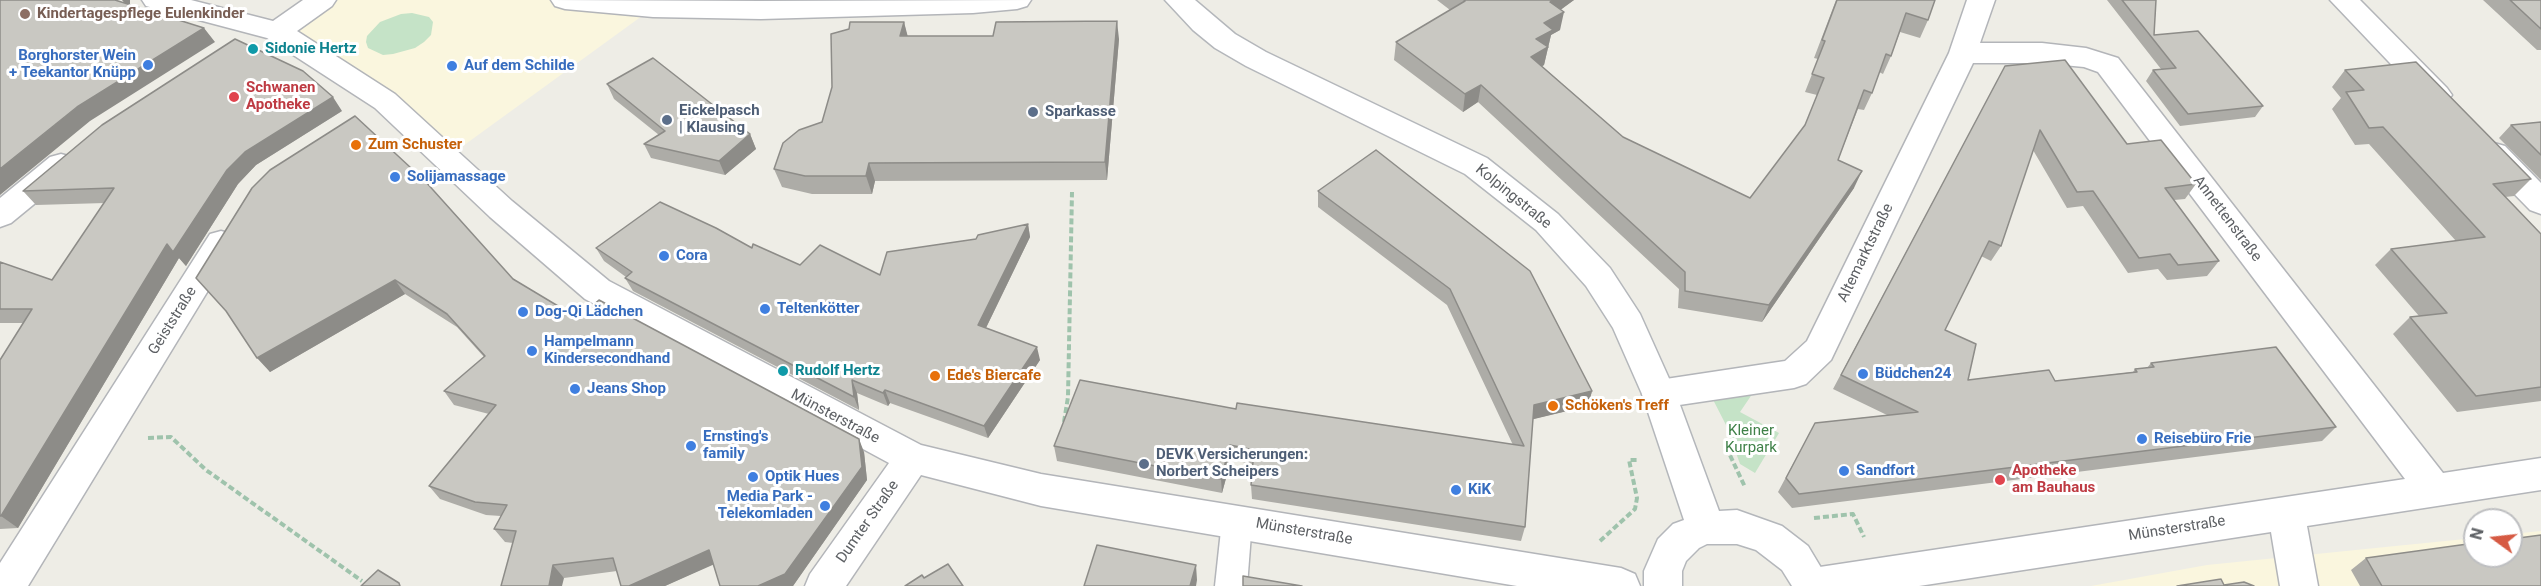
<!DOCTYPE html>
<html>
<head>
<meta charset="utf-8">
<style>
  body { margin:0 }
  #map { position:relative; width:2541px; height:586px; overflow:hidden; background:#eeede6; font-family:Roboto,sans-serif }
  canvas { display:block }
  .north { position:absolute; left:2463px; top:508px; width:60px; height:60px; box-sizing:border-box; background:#fff; border:2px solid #bebfc1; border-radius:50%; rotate:285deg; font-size:16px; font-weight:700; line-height:24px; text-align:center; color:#5d6064 }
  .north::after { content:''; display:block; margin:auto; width:21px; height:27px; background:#d65a43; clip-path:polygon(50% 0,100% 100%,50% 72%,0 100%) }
</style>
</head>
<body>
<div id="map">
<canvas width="2541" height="586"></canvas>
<div class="north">N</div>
</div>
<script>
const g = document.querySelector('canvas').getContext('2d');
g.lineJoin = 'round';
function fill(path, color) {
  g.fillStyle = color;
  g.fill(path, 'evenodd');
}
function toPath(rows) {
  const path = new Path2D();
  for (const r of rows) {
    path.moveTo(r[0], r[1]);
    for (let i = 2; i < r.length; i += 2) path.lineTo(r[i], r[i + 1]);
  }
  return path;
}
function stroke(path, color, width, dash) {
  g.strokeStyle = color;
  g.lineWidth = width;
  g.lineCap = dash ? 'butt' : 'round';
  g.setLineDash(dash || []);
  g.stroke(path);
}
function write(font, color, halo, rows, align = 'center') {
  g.font = font + ' Roboto,sans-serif';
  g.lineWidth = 6;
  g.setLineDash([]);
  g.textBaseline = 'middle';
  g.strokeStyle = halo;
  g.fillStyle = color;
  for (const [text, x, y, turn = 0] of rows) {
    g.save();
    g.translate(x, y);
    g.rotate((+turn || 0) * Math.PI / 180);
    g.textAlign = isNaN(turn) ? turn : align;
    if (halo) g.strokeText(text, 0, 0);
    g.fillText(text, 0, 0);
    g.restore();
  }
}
const commercial = toPath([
  [322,0,565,0,653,8,445,159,277,31],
  [2541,531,2541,586,2091,586,2207,565,2475,538,2475,556,2511,556,2511,534]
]);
const green = toPath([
  [412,13,429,17,433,22,431,35,424,42,415,48,393,54,383,55,368,48,366,42,367,36,380,22,401,14],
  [1704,382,1755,390,1740,412,1779,433,1755,473,1740,464,1726,425]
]);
const path = toPath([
  [1064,422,1068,397,1072,192],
  [148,438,171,437,206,470,362,581],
  [1724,452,1728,451,1745,487],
  [1814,518,1853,514,1864,537],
  [1600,541,1635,509,1637,498,1629,460,1638,460]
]);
const lane = toPath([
  [1237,508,1248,512,1252,521,1247,586,1215,586,1222,521,1226,512,1237,508]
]);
const street = toPath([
  [142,0,191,0,273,21,303,0,336,0,332,6,297,31,395,94,512,201,609,281,921,445,1041,474,1621,568,1635,574,1640,586,1517,586,1041,506,921,475,846,586,805,586,810,574,889,463,585,299,490,217,375,108,267,38,146,6,142,0],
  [551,0,761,1,1031,0,1027,6,1017,9,973,13,761,19,653,17,565,9,555,6,551,0],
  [1967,0,1995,0,1980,43,2042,43,2086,48,2118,58,2443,473,2541,458,2541,490,2307,526,2318,586,2280,586,2271,532,1919,586,1794,586,1799,573,1813,568,2405,479,2098,72,2084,67,2042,63,1973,63,1831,360,1806,384,1794,388,1659,408,1647,404,1642,394,1647,384,1659,380,1785,361,1807,341,1949,53,1967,0],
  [2330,0,2360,0,2447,88,2452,95,2447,102,2437,105,2427,102,2330,0],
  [2494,143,2505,146,2541,183,2541,214,2530,210,2483,162,2479,154,2483,146,2494,143],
  [61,154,72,157,76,165,72,173,11,223,0,227,0,198,50,157,61,154],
  [221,231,232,234,237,243,28,586,0,586,0,563,210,234,221,231]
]);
const secondary = toPath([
  [1165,0,1195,0,1235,34,1266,52,1487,158,1558,214,1610,268,1640,314,1676,394,1719,511,1737,510,1782,526,1808,546,1832,586,1792,586,1782,570,1756,550,1737,544,1707,544,1699,548,1686,561,1682,571,1682,586,1644,586,1644,571,1658,539,1673,524,1684,520,1642,394,1613,328,1586,286,1536,230,1465,174,1246,66,1215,48,1193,30,1165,0]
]);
const wall = toPath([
  [1437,0,1574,0,1561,9,1560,30,1551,35,1544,65,1542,66,1623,137,1750,198,1805,125,1817,95,1805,92,1818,59,1814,58,1836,0,1935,0,1928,20,1920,38,1900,32,1891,56,1883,74,1879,72,1872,93,1864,110,1858,109,1838,160,1854,188,1762,322,1678,308,1679,289,1478,102,1463,112,1394,60,1396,42,1450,10],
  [2107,0,2156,0,2154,35,2263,106,2255,117,2180,126,2146,81,2153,70,2161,69],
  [2483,0,2541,0,2541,50,2537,50],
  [904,22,907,36,1119,39,1107,180,875,181,872,194,812,194,782,187,774,169,822,122,849,29],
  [2005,66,2127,144,2196,184,2185,199,2174,200,2219,261,2207,276,2167,280,2158,269,2128,273,2083,206,2067,208,2033,150,2001,246,1991,261,1981,256,1945,330,1968,380,2055,381,2133,372,2135,369,2147,368,2151,363,2336,427,2322,441,1792,508,1778,492,1815,423,1887,415,1833,389],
  [2345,70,2531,179,2514,196,2505,197,2541,234,2541,401,2457,412,2393,334,2410,317,2419,316,2375,265,2391,249,2456,241,2369,144,2355,145,2332,109,2341,98,2332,87],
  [607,84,750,134,756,149,725,175,651,158,644,144,659,135,614,99],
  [342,111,256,165,238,184,186,266,179,258,18,528,0,529,0,360,24,323,0,323,0,262,52,280,105,203,36,205,23,191],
  [2541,122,2541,180,2499,138,2511,125],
  [1318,191,1592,391,1588,406,1533,419,1525,527,1521,541,1252,499,1251,485,1253,464,1231,460,1222,493,1057,461,1054,446,1236,409,1513,445,1447,305,1318,207],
  [1028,224,1030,237,986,328,1040,360,988,438,890,403,888,406,857,393,859,410,633,291,625,278,626,277,604,261,596,248,752,248,800,265,880,275,976,239],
  [196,278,513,279,578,318,864,452,867,480,793,586,720,586,713,564,665,586,621,586,617,571,564,578,513,543,505,542,494,529,501,516,486,515,440,499,429,486,489,414,454,405,444,391,484,357,457,327,405,294,270,372,226,311],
  [2366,558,2541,586,2360,586,2351,570]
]);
const shadedWall = toPath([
  [122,0,130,0,130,10],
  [1553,0,1574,0,1547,20,1550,2],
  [1564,12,1560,30,1551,35,1544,65,1528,75,1536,39,1544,23],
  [1117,21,1119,39,1107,180,1105,162],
  [904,22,909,41,900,36],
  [204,28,215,42,90,121,0,195,0,169,77,107],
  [1481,85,1478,102,1463,112,1465,94],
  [333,97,342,111,256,165,238,184,186,266,179,258,18,528,1,516,167,244,227,170,245,152],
  [750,134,756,149,725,175,719,161],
  [869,163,875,181,872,194,866,176],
  [1862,171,1854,188,1762,322,1769,305],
  [1028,224,1030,237,981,338,978,325],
  [395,280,405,294,270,372,257,358],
  [1037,347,1040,360,988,438,984,426],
  [852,380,857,393,859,410,854,397],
  [885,390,890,403,888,406,883,393],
  [1592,391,1588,406,1530,420,1534,405],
  [859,439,864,452,867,480,793,586,758,586],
  [1230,445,1231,460,1222,493,1221,479],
  [709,550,717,563,665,586,629,586],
  [553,565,564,578,562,586,549,586],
  [1196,565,1197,580,1196,586,1190,586]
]);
const building = toPath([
  [0,0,115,0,204,28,77,107,0,169,0,0],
  [1464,0,1553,0,1550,2,1564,12,1544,23,1553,30,1536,39,1548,47,1531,57,1623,137,1750,198,1805,125,1824,78,1812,74,1825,41,1822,40,1837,0,1935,0,1928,20,1906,13,1891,56,1886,54,1872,93,1864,90,1838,160,1862,171,1769,305,1685,291,1685,272,1481,85,1465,94,1396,42,1465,1,1464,0],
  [2122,0,2156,0,2154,35,2198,31,2263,106,2188,114,2153,70,2176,68,2122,0],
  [2510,0,2541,0,2541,29,2510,0],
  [1117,21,1105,162,869,163,866,176,805,176,774,169,783,143,799,130,822,122,832,87,831,34,849,29,850,22,904,22,900,36,993,36,996,22,1117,21],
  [235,39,303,71,333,97,245,152,227,170,173,252,167,244,1,516,0,516,0,360,32,309,0,309,0,262,52,280,114,188,23,191,102,125,235,39],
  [653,58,750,134,719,161,644,144,665,131,607,84,653,58],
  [2065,60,2127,144,2161,140,2196,184,2165,188,2219,261,2178,265,2170,254,2139,258,2093,191,2077,192,2040,130,2001,246,1989,241,1945,330,1976,344,1968,380,2049,370,2055,381,2137,372,2135,369,2154,367,2151,363,2276,347,2336,427,1799,494,1786,478,1815,423,1918,412,1841,375,2005,66,2065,60],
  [2416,62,2531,179,2493,184,2541,234,2541,387,2476,396,2410,317,2447,313,2391,249,2485,237,2383,127,2369,128,2346,92,2364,90,2345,70,2416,62],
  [355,116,425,181,513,279,578,318,599,300,859,439,862,467,785,574,758,586,720,586,709,550,629,586,621,586,613,558,553,565,549,586,501,586,516,531,494,529,507,505,475,502,429,486,496,405,444,391,485,356,447,314,395,280,257,358,226,311,196,278,252,188,270,170,355,116],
  [2541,122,2541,155,2511,125,2541,122],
  [1376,150,1530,271,1592,391,1534,405,1525,527,1251,485,1254,450,1230,445,1221,479,1054,446,1080,380,1236,409,1237,403,1524,446,1450,289,1318,191,1376,150],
  [660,202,716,228,752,248,753,244,800,265,820,245,880,275,887,252,976,239,978,235,1028,224,978,325,1037,347,984,426,885,390,883,393,852,380,854,397,625,278,632,272,596,248,660,202],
  [2541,535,2541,586,2382,586,2366,558,2475,543,2475,556,2511,556,2511,539,2541,535],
  [1097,545,1196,565,1190,586,1084,586,1097,545],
  [948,564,963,586,905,586,922,575,924,578,948,564],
  [378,570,399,583,400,586,361,586,378,570],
  [1243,576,1302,586,1243,586,1243,576],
  [2221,579,2224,585,2244,582,2254,586,2177,586,2221,579]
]);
const markers = [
  [25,14,6,"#8d6e63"],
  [253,49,6,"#0f9aa8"],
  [148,65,6,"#3f7fe0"],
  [452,66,6,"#3f7fe0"],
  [234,97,6,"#e0444e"],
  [1033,112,6,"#5c6f8a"],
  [667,120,6,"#5c6f8a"],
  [356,145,6,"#e8710a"],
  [395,177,6,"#3f7fe0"],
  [664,256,6,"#3f7fe0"],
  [765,309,6,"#3f7fe0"],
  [523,312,6,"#3f7fe0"],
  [532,351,6,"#3f7fe0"],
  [783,371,6,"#0f9aa8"],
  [1863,374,6,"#3f7fe0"],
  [935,376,6,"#e8710a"],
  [575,389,6,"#3f7fe0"],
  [1553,406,6,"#e8710a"],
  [2142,439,6,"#3f7fe0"],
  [691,446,6,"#3f7fe0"],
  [1144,464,6,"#5c6f8a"],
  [1844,471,6,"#3f7fe0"],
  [753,477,6,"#3f7fe0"],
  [2000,480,6,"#e0444e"],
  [1456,490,6,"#3f7fe0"],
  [825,506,6,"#3f7fe0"]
];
const educationNames = [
  ["Kindertagespflege Eulenkinder",37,14]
];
const cultureNames = [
  ["Sidonie Hertz",265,49],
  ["Rudolf Hertz",795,371]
];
const shopNames = [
  ["Borghorster Wein",136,56,"right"],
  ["+ Teekantor Knüpp",136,73,"right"],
  ["Auf dem Schilde",464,66],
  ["Solijamassage",407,177],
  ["Cora",676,256],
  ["Teltenkötter",777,309],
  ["Dog-Qi Lädchen",535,312],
  ["Hampelmann",544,342],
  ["Kindersecondhand",544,359],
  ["Büdchen24",1875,374],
  ["Jeans Shop",587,389],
  ["Ernsting's",703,437],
  ["family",703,454],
  ["Reisebüro Frie",2154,439],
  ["Sandfort",1856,471],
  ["Optik Hues",765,477],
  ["KiK",1468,490],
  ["Media Park -",813,497,"right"],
  ["Telekomladen",813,514,"right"]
];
const healthNames = [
  ["Schwanen",246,88],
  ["Apotheke",246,105],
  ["Apotheke",2012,471],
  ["am Bauhaus",2012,488]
];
const serviceNames = [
  ["Eickelpasch",679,111],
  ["| Klausing",679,128],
  ["Sparkasse",1045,112],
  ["DEVK Versicherungen:",1156,455],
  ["Norbert Scheipers",1156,472]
];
const foodNames = [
  ["Zum Schuster",368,145],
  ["Ede's Biercafe",947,376],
  ["Schöken's Treff",1565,406]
];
const streetNames = [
  ["Kolpingstraße",1513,197,39],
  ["Annettenstraße",2227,219,53],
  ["Altemarktstraße",1866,253,-64],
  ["Geiststraße",173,321,-58],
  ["Münsterstraße",835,417,28],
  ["Dumter Straße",868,522,-55],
  ["Münsterstraße",2177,529,-9],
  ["Münsterstraße",1304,532,10]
];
const parkNames = [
  ["Kleiner",1751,431],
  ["Kurpark",1751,448]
];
fill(commercial, '#faf6de');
fill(green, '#c5e3c7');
stroke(lane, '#b3b5b9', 3);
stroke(street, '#b3b5b9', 3);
stroke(secondary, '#b4b7bb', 3);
stroke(path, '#9fc3ac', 4, [6, 3]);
fill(lane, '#fff');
fill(street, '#fff');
fill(secondary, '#fff');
fill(wall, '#adaca7');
fill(shadedWall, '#8d8c88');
fill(building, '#c9c8c2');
stroke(building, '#8d8c88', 1.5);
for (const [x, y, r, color] of markers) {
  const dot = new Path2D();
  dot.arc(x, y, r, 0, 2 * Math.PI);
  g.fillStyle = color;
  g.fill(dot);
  stroke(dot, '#fff', 2);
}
write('bold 15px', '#785e54', '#fff', educationNames, 'left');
write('bold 15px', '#0d838f', '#fff', cultureNames, 'left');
write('bold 15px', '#366cbe', '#fff', shopNames, 'left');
write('bold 15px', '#be3a42', '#fff', healthNames, 'left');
write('bold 15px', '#4e5e75', '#fff', serviceNames, 'left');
write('bold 15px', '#c56008', '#fff', foodNames, 'left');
write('15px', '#5d6064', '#fff', streetNames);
write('15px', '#3f8148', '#fff', parkNames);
</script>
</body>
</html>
